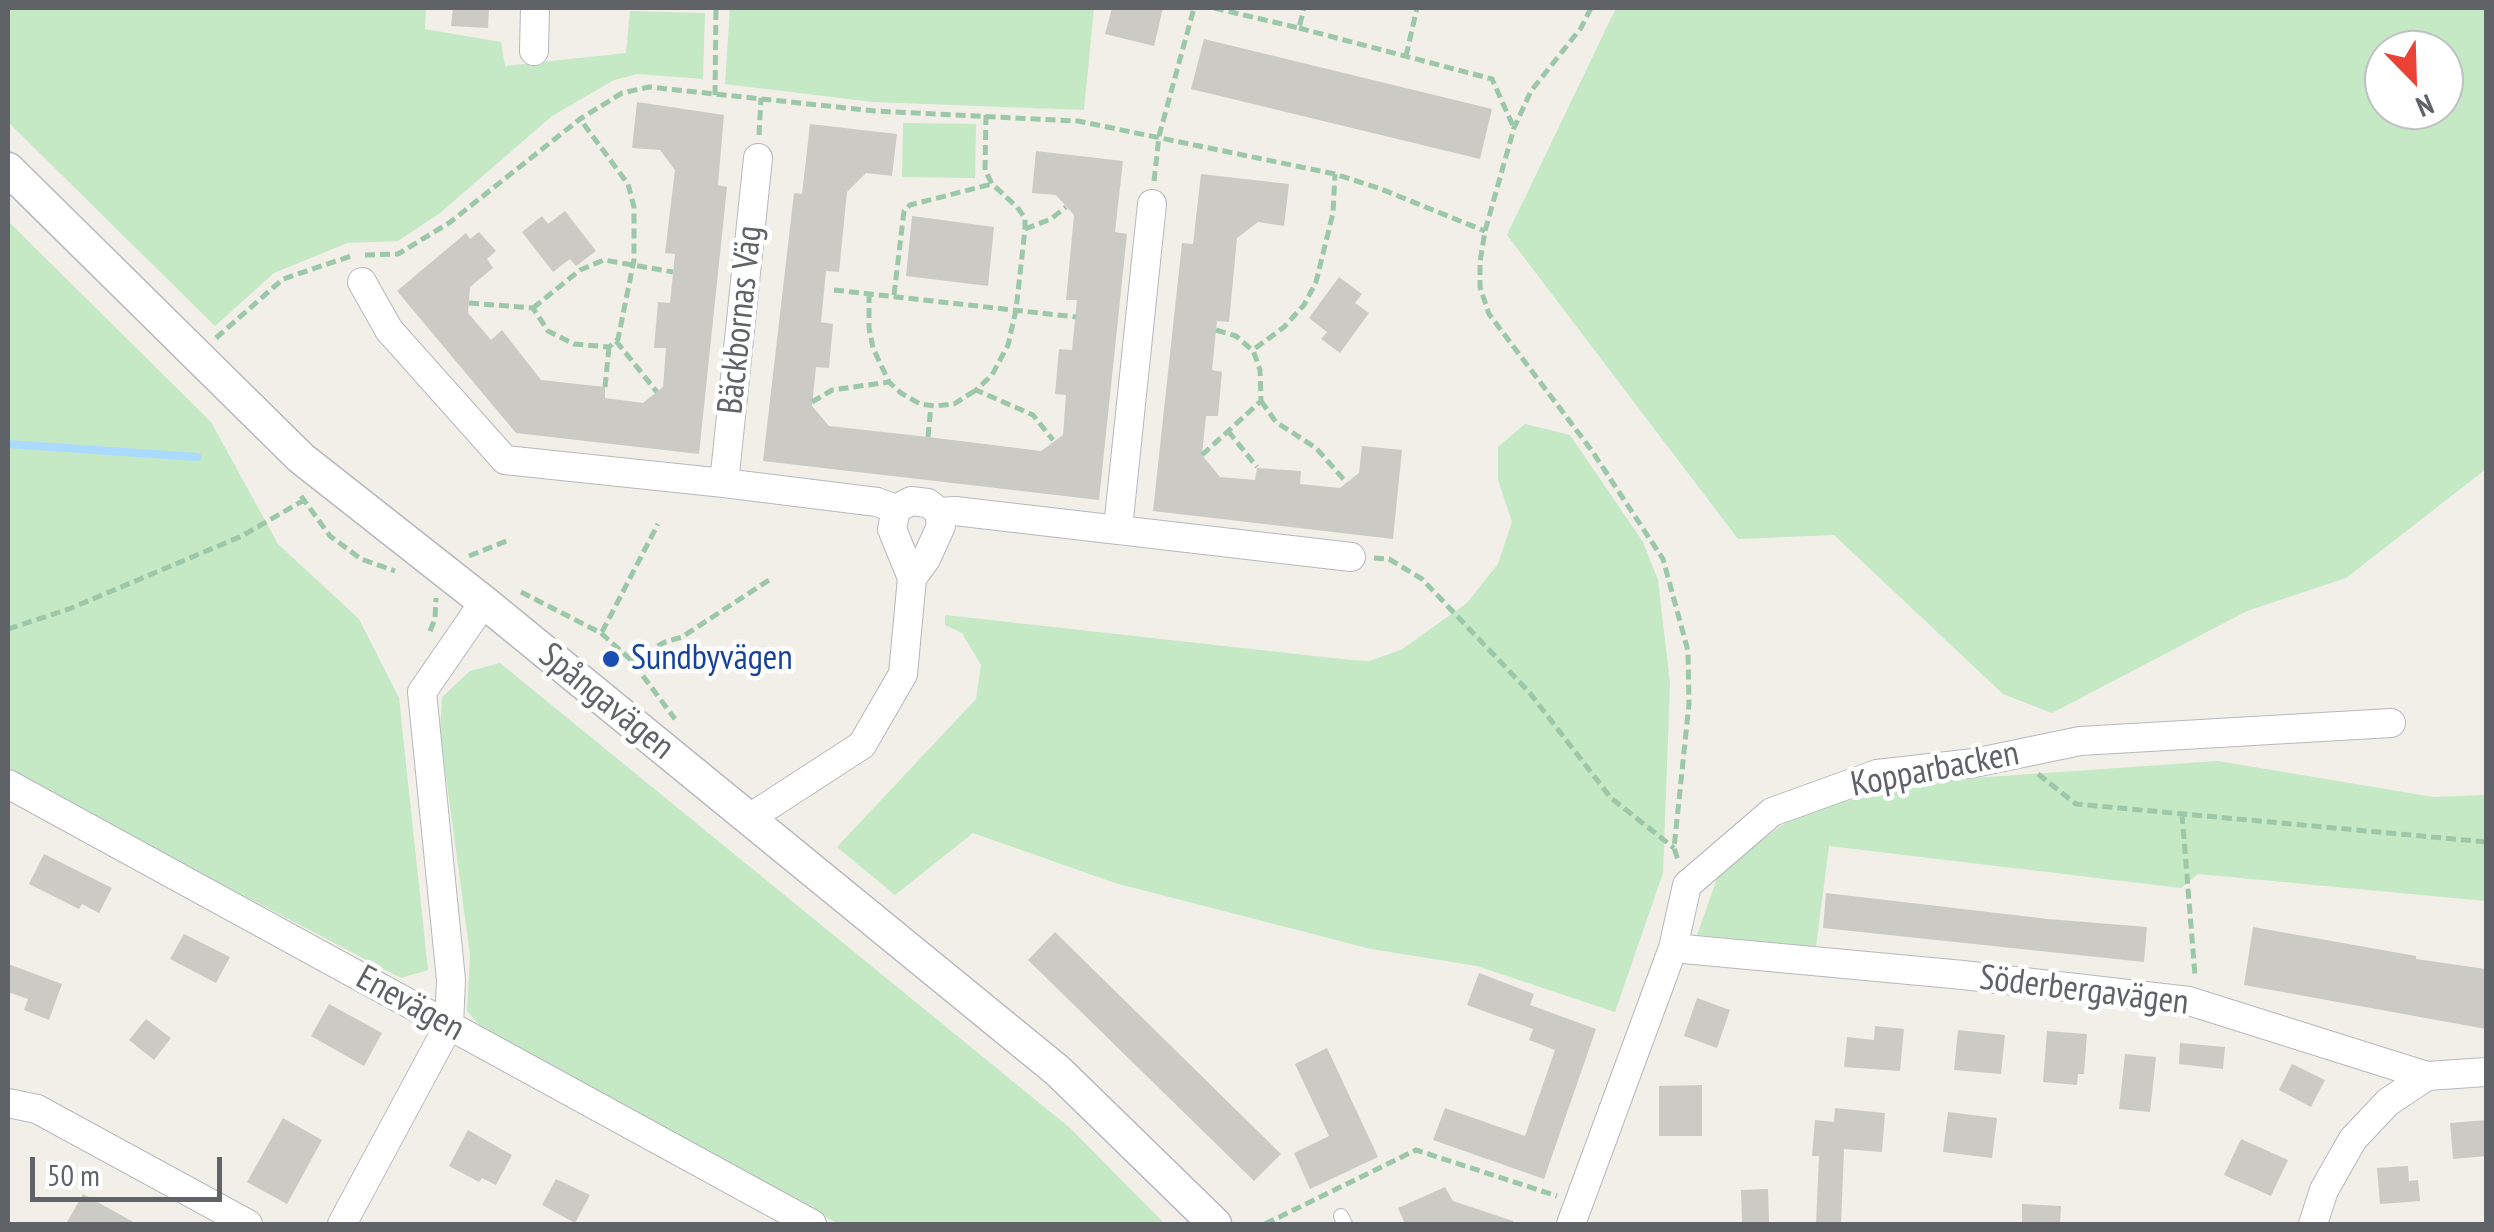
<!DOCTYPE html>
<html>
<head>
<meta charset="utf-8">
<style>
  body { margin:0 }
  #map { position:relative; width:2494px; height:1232px; overflow:hidden; background:#f1efe8; font-family:"PT Sans Narrow",sans-serif }
  canvas { display:block }
  .frame { position:absolute; inset:0; border:10px solid #5f6368; pointer-events:none }
  .north { position:absolute; left:2364px; top:30px; width:100px; height:100px; box-sizing:border-box; background:#fff; border:2px solid #bfc1c3; border-radius:50%; rotate:157deg; font-size:28px; font-weight:700; line-height:40px; text-align:center; color:#5f6368 }
  .north::after { content:''; display:block; margin:auto; width:35px; height:45px; background:#ea4335; clip-path:polygon(50% 0,100% 100%,50% 72%,0 100%) }
  .scale { position:absolute; left:30px; top:1157px; width:192px; height:45px; box-sizing:border-box; border:5px solid #5f6368; border-top:0; padding-left:12px; font-size:30px; line-height:35px; white-space:nowrap; color:#5f6368; -webkit-text-stroke:8px #fff; paint-order:stroke }
</style>
</head>
<body>
<div id="map">
<canvas width="2494" height="1232"></canvas>
<div class="frame"></div>
<div class="north">N</div>
<div class="scale">50 m</div>
</div>
<script>
const g = document.querySelector('canvas').getContext('2d');
g.lineJoin = 'round';
function fill(path, color) {
  g.fillStyle = color;
  g.fill(path, 'evenodd');
}
function toPath(rows) {
  const path = new Path2D();
  for (const r of rows) {
    path.moveTo(r[0], r[1]);
    for (let i = 2; i < r.length; i += 2) path.lineTo(r[i], r[i + 1]);
  }
  return path;
}
function stroke(path, color, width, dash) {
  g.strokeStyle = color;
  g.lineWidth = width;
  g.lineCap = dash ? 'butt' : 'round';
  g.setLineDash(dash || []);
  g.stroke(path);
}
function write(font, color, halo, rows, align = 'center') {
  g.font = font + ' "PT Sans Narrow",sans-serif';
  g.lineWidth = 9;
  g.setLineDash([]);
  g.textBaseline = 'middle';
  g.strokeStyle = halo;
  g.fillStyle = color;
  for (const [text, x, y, turn = 0] of rows) {
    g.save();
    g.translate(x, y);
    g.rotate((+turn || 0) * Math.PI / 180);
    g.textAlign = isNaN(turn) ? turn : align;
    if (halo) g.strokeText(text, 0, 0);
    g.fillText(text, 0, 0);
    g.restore();
  }
}
const green = toPath([
  [8,8,426,8,425,29,501,42,505,66,626,53,630,11,705,13,703,79,637,74,614,80,552,116,440,213,398,241,347,243,274,273,215,326,8,122],
  [730,8,1094,8,1084,110,873,102,725,84],
  [1616,8,2486,8,2486,469,2346,578,2247,611,2052,713,2003,694,1834,535,1738,539,1507,235],
  [2384,50,2444,50,2444,110,2384,110],
  [903,123,976,124,975,178,902,177],
  [8,221,211,422,278,544,359,619,399,698,428,970,401,978,8,772],
  [1525,424,1570,435,1643,542,1658,580,1670,683,1663,873,1615,1012,1477,966,1371,949,1115,883,973,833,895,895,837,847,976,699,981,665,962,633,945,625,945,615,1351,660,1369,661,1401,650,1467,603,1498,564,1512,522,1498,480,1498,447],
  [500,663,1070,1128,1165,1224,839,1224,489,1036,467,1011,470,955,440,732,442,697,470,671],
  [2218,761,2433,797,2486,795,2486,901,2198,874,2181,888,1829,846,1816,947,1697,935,1720,870,1805,809,1959,779]
]);
const stream = toPath([
  [8,444,197,457]
]);
const building = toPath([
  [453,8,489,8,488,28,451,26],
  [1112,8,1163,8,1154,46,1105,34],
  [1204,39,1492,109,1480,159,1191,89],
  [637,102,724,115,718,185,727,187,699,454,516,433,397,291,466,233,470,239,479,232,496,251,487,259,493,268,470,287,468,313,491,340,502,330,541,380,605,387,605,398,643,403,663,387,666,348,654,348,658,302,670,303,675,254,665,253,675,170,660,150,632,148],
  [810,124,897,134,892,176,866,173,847,192,839,272,826,271,821,322,833,324,829,368,816,367,812,406,829,426,928,437,1041,451,1063,435,1066,395,1055,394,1059,349,1072,350,1077,300,1066,300,1074,215,1056,195,1032,193,1036,151,1123,161,1115,232,1127,234,1099,500,763,461,794,193,802,194],
  [1201,174,1289,184,1284,226,1258,222,1237,238,1229,322,1217,321,1212,370,1222,372,1218,416,1206,416,1202,455,1220,477,1255,480,1257,468,1301,471,1300,484,1340,488,1359,473,1362,446,1402,450,1393,539,1153,511,1182,243,1193,244],
  [565,211,596,251,576,266,570,259,553,272,522,232,542,216,548,224],
  [912,216,994,227,988,286,906,276],
  [1339,277,1362,294,1355,303,1369,313,1340,353,1321,339,1327,332,1309,318],
  [44,854,112,888,99,913,82,904,79,909,29,884],
  [1826,893,2048,919,2147,927,2144,962,1823,928],
  [2253,927,2416,956,2416,959,2486,969,2486,1029,2244,985],
  [1055,932,1281,1154,1254,1181,1028,960],
  [184,934,230,957,216,983,170,959],
  [8,964,62,984,49,1020,24,1010,28,999,8,992],
  [1479,973,1534,994,1530,1005,1596,1029,1544,1179,1433,1140,1445,1108,1525,1136,1555,1050,1529,1040,1533,1029,1467,1005],
  [1697,998,1730,1010,1717,1048,1684,1036],
  [329,1004,382,1033,364,1066,311,1036],
  [146,1019,171,1038,154,1060,129,1040],
  [1875,1026,1904,1029,1900,1071,1844,1067,1847,1037,1874,1040],
  [1958,1030,2005,1035,2001,1074,1954,1070],
  [2047,1031,2087,1034,2084,1074,2078,1074,2077,1085,2043,1082],
  [2180,1043,2225,1047,2223,1069,2179,1064],
  [1327,1048,1378,1157,1310,1189,1294,1153,1329,1136,1295,1064],
  [2125,1054,2156,1057,2150,1112,2119,1109],
  [2292,1064,2325,1080,2311,1107,2279,1090],
  [1702,1085,1702,1136,1659,1136,1659,1086],
  [1835,1108,1885,1113,1882,1152,1844,1149,1841,1224,1816,1224,1819,1156,1812,1156,1815,1120,1834,1122],
  [1948,1112,1997,1118,1992,1158,1943,1152],
  [283,1118,322,1140,287,1204,247,1182],
  [2486,1120,2486,1156,2453,1159,2450,1123],
  [468,1130,512,1155,496,1185,482,1178,479,1182,449,1166],
  [2241,1139,2288,1160,2271,1196,2224,1175],
  [2408,1166,2409,1181,2418,1180,2420,1201,2380,1204,2377,1168],
  [556,1179,590,1195,575,1223,542,1205],
  [1445,1187,1453,1201,1513,1221,1512,1224,1405,1224,1398,1208],
  [1768,1189,1769,1224,1742,1224,1741,1190],
  [83,1194,137,1224,66,1224],
  [2022,1204,2061,1206,2060,1224,2022,1224]
]);
const path = toPath([
  [1214,8,1299,28,1304,8],
  [1591,8,1581,28,1531,91,1514,128,1485,231,1480,262,1480,287,1489,314,1592,451,1663,559,1688,651,1689,704,1674,848,1678,860],
  [1299,28,1492,79,1514,128],
  [1406,56,1417,8],
  [715,95,716,8],
  [986,115,985,170,992,184,1017,207,1025,218,1025,229,1016,310,1008,345,992,375,976,390,1033,415,1053,440],
  [759,135,761,98],
  [1154,181,1159,136,1194,8],
  [1025,229,1051,219,1066,207],
  [365,255,398,254,449,223,580,119,622,93,649,87,875,111,1078,121,1335,174,1381,189,1485,231],
  [834,290,1076,317],
  [869,293,869,328,873,348,889,382,901,393,920,404,935,406,954,404,976,390],
  [894,295,904,211,910,205,992,184],
  [469,303,533,308,548,331,574,344,609,347,618,339,634,260,634,207,628,184,580,119],
  [533,308,580,270,604,260,673,272],
  [1216,330,1236,336,1252,350],
  [216,338,283,279,354,255],
  [616,341,657,392],
  [605,387,609,347],
  [1261,401,1276,422,1316,448,1347,483],
  [812,402,832,390,889,382],
  [1228,431,1257,467],
  [928,437,931,405],
  [1202,455,1261,401,1260,370,1253,350,1284,327,1304,305,1316,282,1333,213,1335,174],
  [301,496,330,536,361,559,395,571],
  [469,556,509,540],
  [1374,558,1389,559,1422,579,1529,692,1611,798,1674,848],
  [521,592,601,633,631,660,675,719],
  [8,629,69,609,242,536,304,500],
  [430,631,435,619,436,598],
  [602,632,658,524],
  [631,660,665,642,682,637,769,580],
  [2038,774,2076,804,2486,842],
  [2182,814,2195,975],
  [1265,1224,1416,1150,1557,1196]
]);
const service = toPath([
  [1341,1216,1345,1224]
]);
const minor = toPath([
  [534,51,535,8],
  [362,282,389,330,505,460,724,483,877,502,896,509],
  [724,483,758,158],
  [939,512,955,511,1351,557],
  [1118,528,1152,204],
  [8,784,812,1224],
  [748,819,862,745,903,674,912,578,926,559,941,526,939,512,928,503,911,501,896,509,892,529,912,578],
  [1673,948,1963,975,2189,1001,2427,1076,2486,1072],
  [8,1103,37,1109,248,1224],
  [342,1224,449,1025,451,980,422,692,484,602],
  [1571,1224,1673,948,1687,885,1772,812,1877,774,1974,763,2080,741,2391,723],
  [2313,1224,2324,1190,2353,1139,2388,1102,2427,1076]
]);
const tertiary = toPath([
  [8,169,301,458,484,602,1058,1071,1215,1224]
]);
const markers = [
  [611,659,10,"#1a4fb4"]
];
const streetNames = [
  ["Bäckbornas Väg",741,320,-84],
  ["Spångavägen",606,702,39],
  ["Kopparbacken",1935,770,-11],
  ["Söderbergavägen",2084,991,7],
  ["Enevägen",410,1004,29]
];
const transitNames = [
  ["Sundbyvägen",631,659]
];
fill(green, '#c5e8c5');
stroke(stream, '#aadaff', 8);
fill(building, '#cccac5');
stroke(service, '#b5b8bc', 16);
stroke(minor, '#b5b8bc', 30);
stroke(tertiary, '#b5b8bc', 35);
stroke(path, '#9cc7a9', 5, [10, 5]);
stroke(service, '#fff', 14);
stroke(minor, '#fff', 28);
stroke(tertiary, '#fff', 32);
for (const [x, y, r, color] of markers) {
  const dot = new Path2D();
  dot.arc(x, y, r, 0, 2 * Math.PI);
  g.fillStyle = color;
  g.fill(dot);
  stroke(dot, '#fff', 4);
}
write('35px', '#5f6368', '#fff', streetNames);
write('35px', '#164399', '#fff', transitNames, 'left');
</script>
</body>
</html>
